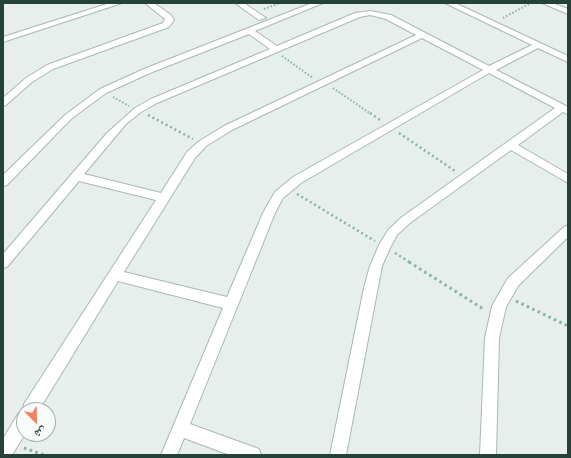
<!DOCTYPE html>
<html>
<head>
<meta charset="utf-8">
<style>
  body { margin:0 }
  #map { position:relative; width:571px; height:458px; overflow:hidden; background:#e6efeb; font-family:"Alegreya Sans","Noto Naskh Arabic",sans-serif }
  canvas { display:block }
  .frame { position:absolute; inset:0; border:4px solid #24423a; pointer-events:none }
  .north { position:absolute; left:16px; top:402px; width:40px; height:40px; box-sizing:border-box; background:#f7fbf9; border:1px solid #a3b1ad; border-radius:50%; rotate:157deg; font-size:11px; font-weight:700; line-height:16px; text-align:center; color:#24423a }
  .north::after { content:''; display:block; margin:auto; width:14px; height:18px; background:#f4845f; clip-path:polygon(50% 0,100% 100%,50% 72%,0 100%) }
</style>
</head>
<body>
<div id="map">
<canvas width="571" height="458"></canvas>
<div class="frame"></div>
<div class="north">ش</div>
</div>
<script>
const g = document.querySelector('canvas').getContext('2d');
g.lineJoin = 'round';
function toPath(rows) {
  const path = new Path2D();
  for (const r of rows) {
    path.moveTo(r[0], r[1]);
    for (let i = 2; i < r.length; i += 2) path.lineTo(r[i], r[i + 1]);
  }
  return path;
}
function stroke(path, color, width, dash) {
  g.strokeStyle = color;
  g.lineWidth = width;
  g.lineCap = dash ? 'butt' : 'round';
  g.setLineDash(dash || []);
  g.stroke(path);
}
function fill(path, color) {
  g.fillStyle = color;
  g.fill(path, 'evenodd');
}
const pathFar2 = toPath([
  [264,9,280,3],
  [503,18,531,3],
  [282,56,313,78],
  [333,88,371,114],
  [113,97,129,106]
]);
const pathFar1 = toPath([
  [370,113,380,120],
  [148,115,193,139],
  [399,133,455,171],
  [297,194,375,241],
  [395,253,411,263]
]);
const path = toPath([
  [409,262,485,310],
  [516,301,568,326],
  [24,448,44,455]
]);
const minor = toPath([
  [110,3,122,3,3,42,3,37,110,3],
  [145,3,154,3,171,15,174,20,169,27,53,69,32,82,6,105,3,106,3,98,26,78,47,65,163,23,165,19,145,3],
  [235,3,244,3,266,18,259,20,235,3],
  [312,3,323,3,255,31,277,46,355,13,370,11,391,15,489,66,532,45,445,3,455,3,568,56,568,62,538,48,496,70,568,107,568,114,563,112,518,145,568,174,568,183,511,150,410,223,397,235,390,248,382,266,346,455,330,455,364,288,370,266,380,243,389,229,402,217,555,108,489,73,301,183,283,198,275,213,190,424,259,449,261,455,230,455,184,438,177,455,161,455,223,308,118,281,39,410,24,410,25,434,12,455,3,455,3,439,18,414,23,412,24,404,156,200,79,181,7,267,3,268,3,254,107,133,135,108,151,99,270,49,249,34,150,73,106,93,71,119,7,185,3,186,3,175,65,115,100,89,144,69,312,3],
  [370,15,386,19,416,35,224,126,198,142,187,152,161,193,84,174,126,124,141,112,157,103,360,17,370,15],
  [422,38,483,70,293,177,275,192,263,213,227,297,124,272,195,158,206,146,232,130,422,38],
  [542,3,552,3,568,9,568,14,542,3],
  [568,225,568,237,518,286,506,307,499,338,496,455,480,455,485,338,492,306,508,278,564,227,568,225]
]);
stroke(minor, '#a8b8b2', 2);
stroke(pathFar2, '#86b3a5', 2, [1.5, 2]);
stroke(pathFar1, '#86b3a5', 2.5, [2, 3]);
stroke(path, '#86b3a5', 3, [2.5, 3.5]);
fill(minor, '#fff');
</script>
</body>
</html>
